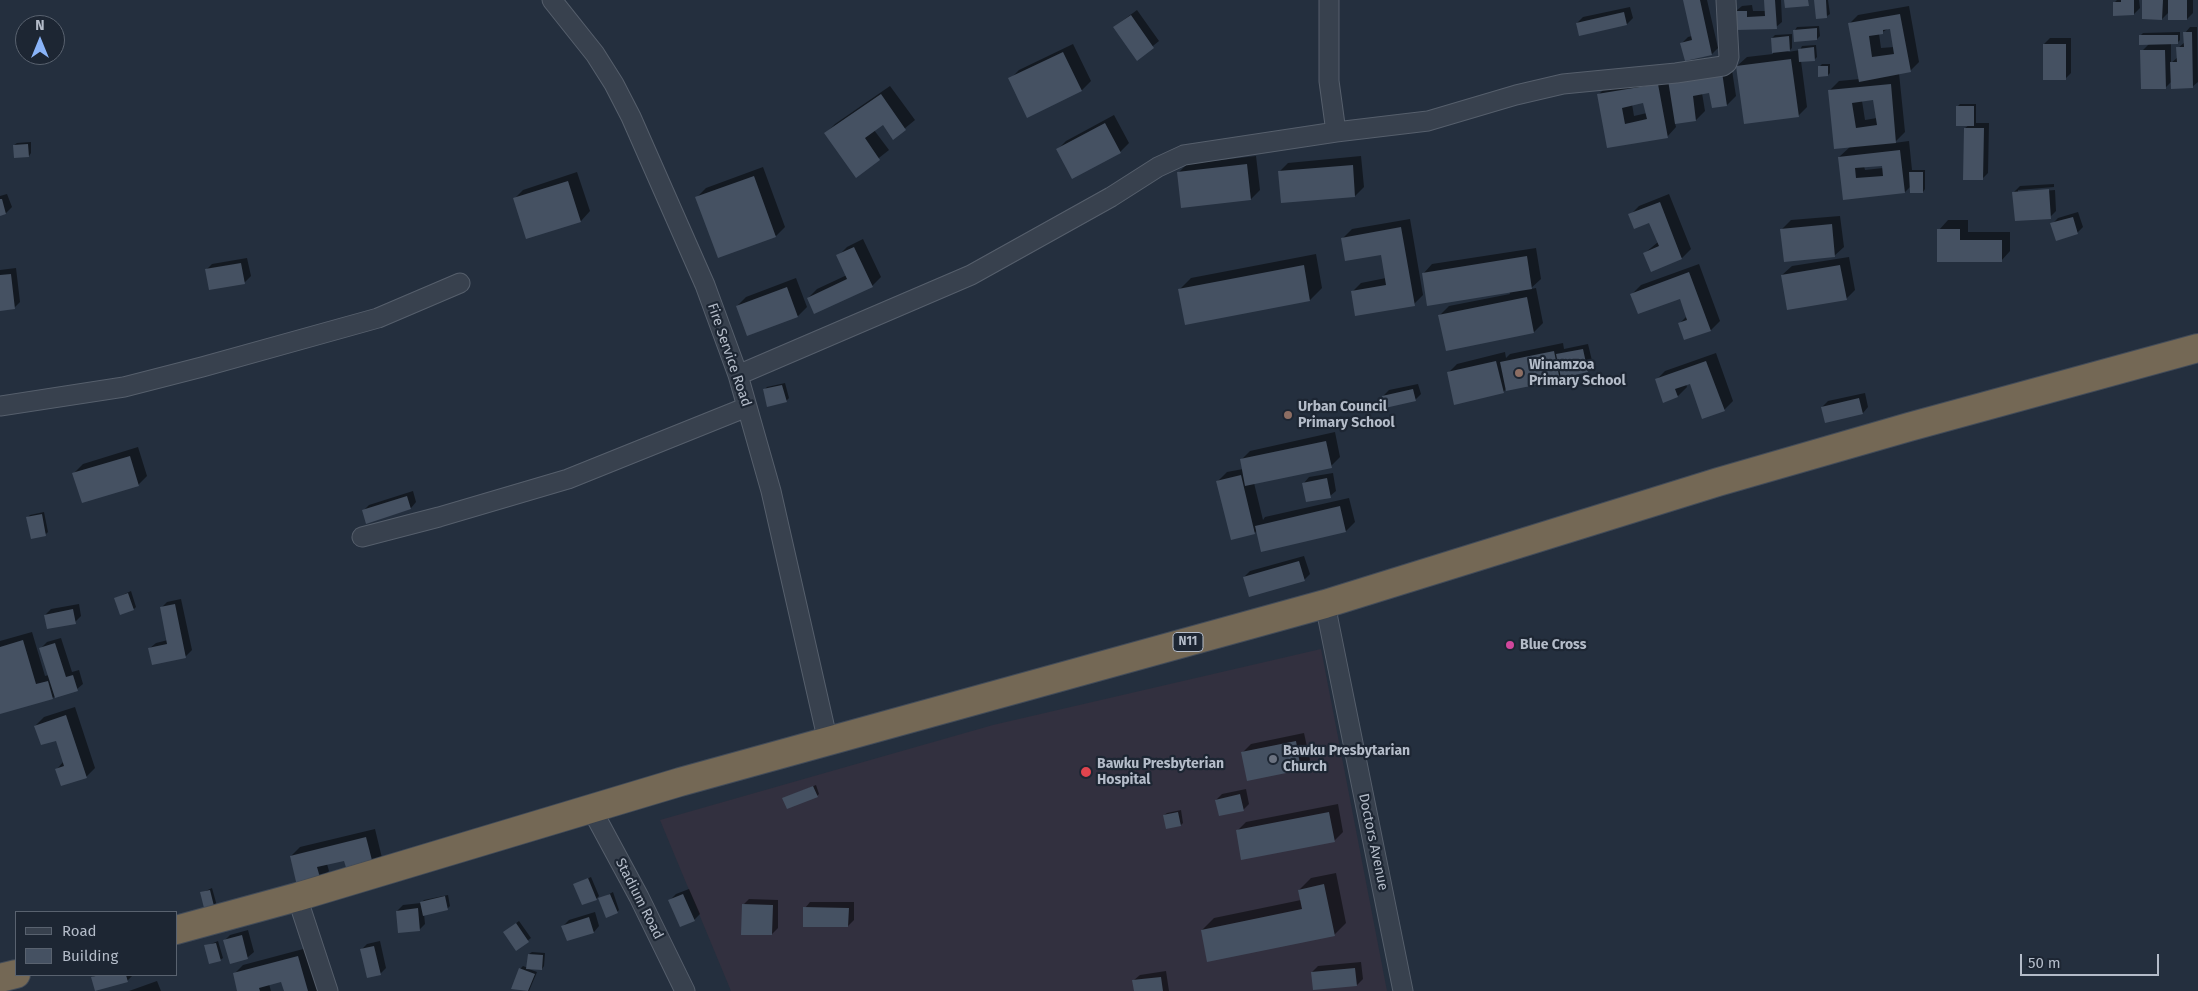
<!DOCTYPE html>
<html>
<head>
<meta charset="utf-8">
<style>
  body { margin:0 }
  #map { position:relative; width:2198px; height:991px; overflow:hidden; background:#242f3e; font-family:"Fira Sans",sans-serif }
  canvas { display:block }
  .legend { position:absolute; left:15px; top:911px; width:162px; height:65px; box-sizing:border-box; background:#1d2633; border:1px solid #59626f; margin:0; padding:6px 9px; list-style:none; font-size:15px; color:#b4bcc9 }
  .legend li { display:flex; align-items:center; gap:10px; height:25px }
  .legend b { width:25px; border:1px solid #59626f }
  .north { position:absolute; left:15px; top:15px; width:50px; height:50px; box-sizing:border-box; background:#1d2633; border:1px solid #59626f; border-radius:50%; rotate:0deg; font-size:14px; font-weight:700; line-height:20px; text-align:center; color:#b4bcc9 }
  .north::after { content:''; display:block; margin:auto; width:18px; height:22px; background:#8ab4f8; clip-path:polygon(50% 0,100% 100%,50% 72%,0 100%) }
  .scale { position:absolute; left:2020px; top:954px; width:139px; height:22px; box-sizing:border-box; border:2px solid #b4bcc9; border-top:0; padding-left:6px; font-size:15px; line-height:18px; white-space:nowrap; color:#b4bcc9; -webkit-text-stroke:4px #1d2633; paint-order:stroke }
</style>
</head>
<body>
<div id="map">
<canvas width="2198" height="991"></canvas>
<ul class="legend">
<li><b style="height:6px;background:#38414e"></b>Road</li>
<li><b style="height:14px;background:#455162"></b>Building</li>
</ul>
<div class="north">N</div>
<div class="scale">50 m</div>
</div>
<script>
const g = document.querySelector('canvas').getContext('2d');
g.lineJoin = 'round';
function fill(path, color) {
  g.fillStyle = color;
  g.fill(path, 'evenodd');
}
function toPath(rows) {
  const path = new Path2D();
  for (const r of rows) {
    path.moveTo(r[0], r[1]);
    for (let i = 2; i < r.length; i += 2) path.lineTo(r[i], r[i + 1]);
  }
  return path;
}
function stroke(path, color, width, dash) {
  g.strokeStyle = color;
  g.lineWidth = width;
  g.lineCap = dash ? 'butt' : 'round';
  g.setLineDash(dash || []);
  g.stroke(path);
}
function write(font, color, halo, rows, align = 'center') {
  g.font = font + ' "Fira Sans",sans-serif';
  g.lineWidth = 4.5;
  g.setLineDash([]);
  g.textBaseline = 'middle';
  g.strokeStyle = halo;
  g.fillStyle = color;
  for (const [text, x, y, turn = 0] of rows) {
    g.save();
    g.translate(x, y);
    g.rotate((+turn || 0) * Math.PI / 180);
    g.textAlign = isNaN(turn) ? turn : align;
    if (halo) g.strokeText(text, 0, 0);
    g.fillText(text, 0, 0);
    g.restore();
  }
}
const medical = toPath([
  [1321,649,1387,991,731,991,660,820,993,725]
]);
const shadow = toPath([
  [1684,0,1707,0,1718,48,1712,54,1686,60,1682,43,1688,37,1692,36],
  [1765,0,1781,0,1782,22,1776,27,1737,29,1736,11,1742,6,1752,5,1753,11,1766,11],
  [1815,0,1828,0,1830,14,1827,16],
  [2117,0,2139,0,2140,8,2134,14,2114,3],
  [2144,0,2193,0,2193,13,2187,19,2169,12,2162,19],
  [1909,6,1919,62,1910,71,1899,73,1905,132,1894,143,1909,141,1912,170,1925,170,1925,189,1923,192,1911,186,1905,192,1844,199,1839,157,1851,146,1830,90,1839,81,1860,79,1849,24,1858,15],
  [1891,27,1894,47,1881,48,1879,34],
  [1874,99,1877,118,1865,120,1862,101],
  [1883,165,1883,168,1865,170,1864,166],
  [1630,7,1633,18,1627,24,1580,35,1577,23,1583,17],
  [1137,10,1159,41,1137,59,1114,27],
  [1819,26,1820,36,1817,39,1795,30,1797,27],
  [2190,27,2197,27,2198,82,2192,87,2172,81,2165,88,2142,51,2149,44,2141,35,2143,33,2180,32,2180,40,2177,43,2171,43,2171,63,2178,57,2178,48,2185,42,2185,33],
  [1792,34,1792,48,1788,52,1800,50,1802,46,1816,45,1817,57,1814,60,1801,61,1807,107,1798,116,1737,66,1747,57,1773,54,1772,38,1775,35],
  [2050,38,2071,38,2071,73,2065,79,2044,44],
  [1073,44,1091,81,1082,90,1010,79,1019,70],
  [1731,64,1736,96,1727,105,1710,92,1702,93,1705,111,1696,120,1675,123,1676,127,1667,137,1608,147,1599,94,1608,85],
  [1644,101,1647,113,1634,116,1632,104],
  [1822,64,1830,64,1830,73,1828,75,1819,67],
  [890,86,915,120,893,138,883,124,874,130,889,150,856,176,826,133,835,124],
  [1960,104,1976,104,1976,123,1989,123,1988,173,1982,179,1965,128,1969,125,1957,107],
  [1114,115,1129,143,1120,152,1057,150,1066,141],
  [31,142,31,153,29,156,14,145,17,143],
  [1256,156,1260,190,1251,199,1178,173,1187,164],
  [1361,156,1364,187,1355,196,1279,172,1288,163],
  [763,167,785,227,776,236,697,197,706,188],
  [577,172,590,211,581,221,527,238,514,199,523,190],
  [2054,184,2054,187,2018,190,2018,193,2055,190,2056,211,2050,217,2014,192,2020,186],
  [7,194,12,207,6,213,0,215,0,196],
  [1669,194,1691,249,1682,258,1645,253,1658,242,1650,222,1630,215,1639,206],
  [2078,212,2083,227,2077,233,2052,224,2058,218],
  [1840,216,1844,247,1834,256,1782,229,1791,220],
  [1410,219,1423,295,1414,304,1352,292,1361,283,1386,278,1382,253,1343,238,1352,229],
  [1948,220,1968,220,1968,232,2010,232,2010,251,2001,261,1939,230],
  [863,239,881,277,872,286,808,298,817,289,847,275,838,256,847,247],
  [1536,248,1541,279,1530,289,1536,288,1543,323,1534,332,1440,315,1449,306,1510,294,1509,291,1423,274,1432,264],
  [1316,254,1322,288,1310,300,1179,290,1191,278],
  [1849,257,1855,290,1846,299,1782,275,1792,266],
  [247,258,251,276,245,282,210,289,206,270,212,264],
  [1699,264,1720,321,1711,330,1685,339,1679,324,1687,316,1680,297,1632,294,1641,285],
  [16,268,20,302,14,308,0,309,0,270],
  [796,278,807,307,798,316,748,335,737,306,746,297],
  [1563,343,1564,349,1588,344,1593,365,1587,371,1562,376,1559,379,1506,389,1503,392,1448,373,1457,364,1505,352,1506,358,1510,354],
  [1716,353,1733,401,1724,410,1691,382,1686,384,1687,387,1678,396,1656,380,1665,371],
  [785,383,789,398,786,401,764,390,767,387],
  [1418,384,1421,394,1415,400,1383,396,1389,390],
  [1865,393,1868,407,1863,413,1822,407,1828,401],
  [1335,432,1340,457,1331,466,1254,483,1263,520,1265,517,1349,498,1355,522,1346,531,1257,530,1255,533,1218,481,1227,472,1243,469,1241,460,1250,451],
  [138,447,147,476,138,485,74,473,83,464],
  [1333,473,1336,491,1330,496,1304,483,1309,477],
  [413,491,416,502,411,508,363,511,369,505],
  [44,512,48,532,46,534,28,517,30,515],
  [1304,556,1310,574,1304,580,1244,577,1250,571],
  [131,591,136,607,134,609,116,598],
  [181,599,192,650,186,656,153,663,150,648,156,643,168,640,161,608,167,602],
  [79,604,81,616,75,622,45,615,51,609],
  [32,632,45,676,49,675,41,648,47,642,61,638,72,672,79,670,83,684,77,689,52,698,0,713,0,641],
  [75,707,95,768,86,777,57,769,64,761,57,739,35,726,44,717],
  [1304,733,1310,760,1301,769,1242,753,1251,744],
  [816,785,819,794,817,796,784,798],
  [1246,789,1249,804,1243,810,1216,800,1222,794],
  [1338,804,1343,832,1334,841,1237,831,1246,822],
  [1181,810,1183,823,1181,825,1164,815,1167,813],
  [375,829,382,858,373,867,345,859,327,864,329,871,320,880,291,856,300,847],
  [1336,873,1346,923,1334,935,1202,930,1214,918,1301,900,1299,890,1311,878],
  [591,877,599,896,596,899,575,884],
  [212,888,217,906,214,909,201,893],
  [689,889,700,914,694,920,670,900,676,894],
  [613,892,619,910,617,912,600,899],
  [448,895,450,906,448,908,424,914,425,924,419,930,397,911,403,905,421,903,424,900],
  [749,899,778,900,778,928,772,934,743,905],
  [810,902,854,902,854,920,848,926,805,908],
  [595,912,599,926,594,932,563,926,569,920],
  [519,921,531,938,516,949,507,930],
  [248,930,254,952,248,957,231,962,224,941,230,935],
  [218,941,223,958,220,960,206,946],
  [380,941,386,968,380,974,361,950,367,944],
  [307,948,319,991,285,991,282,981,269,984,271,991,239,991,234,974,243,965],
  [532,952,545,953,544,966,542,969,529,969,537,972,529,991,513,988,520,969,523,966,528,968,529,954],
  [1361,962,1363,979,1357,985,1312,972,1318,966],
  [1166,971,1169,991,1135,991,1134,980,1140,975],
  [95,975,133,975,127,981,93,977],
  [157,981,161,991,129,991]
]);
const building = toPath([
  [1683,0,1700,0,1712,55,1685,61,1680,43,1692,40],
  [1764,0,1775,0,1777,29,1736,30,1735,11,1747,11,1747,17,1765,16],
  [1784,0,1808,0,1809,6,1785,8],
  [1814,0,1826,0,1827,18,1816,19],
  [2121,0,2134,0,2134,15,2113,16,2113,2,2121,2],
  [2142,0,2163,0,2162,20,2142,19],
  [2168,0,2187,0,2187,20,2168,20],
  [1624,12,1627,25,1579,36,1576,23],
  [1900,14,1911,72,1859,82,1848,23],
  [1890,29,1894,54,1872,57,1869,36,1883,34,1883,30],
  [1131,15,1154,48,1137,61,1113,27],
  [1817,28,1817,40,1794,42,1793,30],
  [2183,32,2192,32,2193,88,2171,89,2170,62,2177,62,2176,47,2184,47],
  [2139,35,2178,35,2178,44,2139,45],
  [1789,36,1790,51,1772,53,1771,38],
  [2043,44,2066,44,2066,80,2043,80],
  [1814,47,1815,61,1799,62,1798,49],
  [2140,50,2165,50,2166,89,2141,89],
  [1063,52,1082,91,1027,118,1008,78],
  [1791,59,1799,117,1744,124,1736,66],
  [1818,66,1828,66,1828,76,1818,77],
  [1722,72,1727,106,1712,108,1709,93,1693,96,1696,121,1675,124,1668,80],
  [1658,84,1668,138,1607,148,1597,94],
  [1643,103,1647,119,1625,124,1622,108],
  [1891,84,1896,143,1834,149,1828,90],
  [1873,100,1877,125,1856,128,1852,103],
  [881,94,906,130,893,140,883,125,865,138,880,160,856,178,824,133],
  [1956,106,1974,106,1974,126,1956,126],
  [1105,123,1121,153,1072,179,1056,149],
  [1964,128,1984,128,1983,180,1963,180],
  [28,144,29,157,14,158,13,145],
  [1900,150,1905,193,1843,200,1838,157],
  [1882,166,1883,176,1856,178,1855,168],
  [1247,164,1251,200,1181,208,1177,172],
  [1353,165,1355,197,1281,203,1278,171],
  [1909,172,1923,172,1923,193,1910,193],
  [754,176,776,237,718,258,695,197],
  [568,181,581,222,526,239,513,198],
  [2049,189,2051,219,2015,221,2012,192],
  [0,199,2,199,6,214,0,216],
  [1660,202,1682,259,1651,272,1643,253,1659,246,1649,223,1634,229,1628,214],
  [2073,217,2078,234,2056,241,2050,223],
  [1832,224,1835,257,1784,262,1780,229],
  [1401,227,1415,306,1355,316,1351,291,1386,285,1381,255,1345,261,1341,238],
  [1937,229,1960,229,1960,240,2002,240,2002,262,1937,262],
  [854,247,873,287,814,314,807,298,847,279,836,255],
  [1527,256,1532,289,1427,306,1422,273],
  [241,263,245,284,209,290,205,269],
  [1304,265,1310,301,1185,325,1178,289],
  [1840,265,1847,300,1787,310,1781,275],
  [1689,272,1711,331,1684,340,1678,323,1687,320,1680,299,1638,314,1630,294],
  [11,274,15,309,0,311,0,275],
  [787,287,798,317,747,336,736,306],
  [1527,297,1534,333,1446,351,1438,315],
  [1583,349,1588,372,1561,378,1556,354],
  [1554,351,1560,380,1506,391,1500,362],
  [1496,361,1504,393,1454,405,1447,372],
  [1706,361,1725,411,1702,419,1690,384,1675,389,1678,397,1663,403,1655,379],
  [782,385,787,402,767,407,763,389],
  [1413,389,1416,401,1385,408,1382,396],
  [1859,398,1863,414,1825,423,1821,407],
  [1326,441,1332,468,1245,486,1240,459],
  [130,456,139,486,82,503,72,473],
  [1241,475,1255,534,1231,540,1216,481],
  [1327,478,1331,498,1306,502,1302,483],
  [407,496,411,509,366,524,362,510],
  [1340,506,1346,532,1261,552,1255,526],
  [42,514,46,536,31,539,26,517],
  [1299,561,1305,581,1249,597,1243,577],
  [128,593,134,610,120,615,114,598],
  [175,604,186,658,152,665,148,648,167,644,160,607],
  [73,609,76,624,47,629,44,615],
  [23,640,36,684,48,681,53,699,0,714,0,647],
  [55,643,66,677,73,675,78,691,55,698,39,648],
  [66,715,87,778,61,786,55,769,64,766,56,741,41,745,34,726],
  [1296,741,1301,770,1247,781,1241,752],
  [813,786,818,797,787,809,782,798],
  [1240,794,1244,811,1219,816,1215,800],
  [1178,812,1181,826,1166,829,1163,815],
  [1329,812,1335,842,1241,860,1236,830],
  [366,837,374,868,348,874,344,861,317,867,321,881,297,886,290,856],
  [588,878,597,900,582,905,573,884],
  [1324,884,1335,936,1207,962,1201,930,1302,909,1298,890],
  [210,890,215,910,205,912,200,892],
  [610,894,618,913,606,918,598,898],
  [683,894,695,921,680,927,668,900],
  [445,896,448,910,423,916,420,902],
  [742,904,773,905,772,935,741,935],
  [803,907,849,908,848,927,803,927],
  [418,908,420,931,398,933,396,911],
  [589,917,594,933,567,941,561,926],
  [516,923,529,942,516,951,503,932],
  [242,935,248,959,230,964,223,940],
  [216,943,221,961,209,964,204,945],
  [374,946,381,975,367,978,360,949],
  [528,954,543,955,542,970,526,969],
  [298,956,308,991,284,991,281,982,259,988,260,991,237,991,233,973],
  [519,968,535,974,528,991,511,989],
  [1355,968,1357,986,1313,990,1311,972],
  [100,975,126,975,128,982,95,991,91,977],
  [1161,977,1163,991,1134,991,1132,980]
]);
const minor = toPath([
  [552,0,595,54,614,84,631,117,705,285,738,375,771,491,828,742],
  [1329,0,1329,81,1336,132],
  [738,375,971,275,1111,197,1158,167,1184,155,1336,132,1428,121,1516,95,1563,84,1676,73,1723,66,1727,63,1729,57,1726,0],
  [0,406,124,387,202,367,378,318,460,283],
  [362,537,439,517,568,479,747,407],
  [1325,604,1403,991],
  [591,808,639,897,685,991],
  [297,897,328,991]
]);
const highway = toPath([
  [176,930,297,897,680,782,1325,604,1718,482,1909,427,2198,348],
  [0,978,16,974]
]);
const markers = [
  [1519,373,5,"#8d6e63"],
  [1288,415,5,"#8d6e63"],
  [1510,645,5,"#d1479c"],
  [1273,759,5,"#6b7280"],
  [1086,772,6,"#e0444e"]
];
const shields = [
  [1188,642,30]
];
const shieldNames = [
  ["N11",1188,642]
];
const streetNames = [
  ["Fire Service Road",729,355,71],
  ["Doctors Avenue",1373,842,78],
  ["Stadium Road",639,899,63]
];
const poiNames = [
  ["Winamzoa",1529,365],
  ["Primary School",1529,381],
  ["Urban Council",1298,407],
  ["Primary School",1298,423],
  ["Blue Cross",1520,645],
  ["Bawku Presbytarian",1283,751],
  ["Church",1283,767],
  ["Bawku Presbyterian",1097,764],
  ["Hospital",1097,780]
];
fill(medical, '#32303f');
fill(shadow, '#0007');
fill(building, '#455162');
stroke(minor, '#565f6c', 21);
stroke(highway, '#434c59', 30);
stroke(minor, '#38414e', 19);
stroke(highway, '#746855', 28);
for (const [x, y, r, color] of markers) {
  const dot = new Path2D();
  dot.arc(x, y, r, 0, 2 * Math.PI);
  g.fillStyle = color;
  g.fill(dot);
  stroke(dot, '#1d2633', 2);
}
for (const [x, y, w] of shields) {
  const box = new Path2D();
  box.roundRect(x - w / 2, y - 9.5, w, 19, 4);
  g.fillStyle = '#1d2633';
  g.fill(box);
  stroke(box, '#b4bcc9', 1);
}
write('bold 12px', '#b4bcc9', null, shieldNames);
write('14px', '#b4bcc9', '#1d2633', streetNames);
write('bold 14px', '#b4bcc9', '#1d2633', poiNames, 'left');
</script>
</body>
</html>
